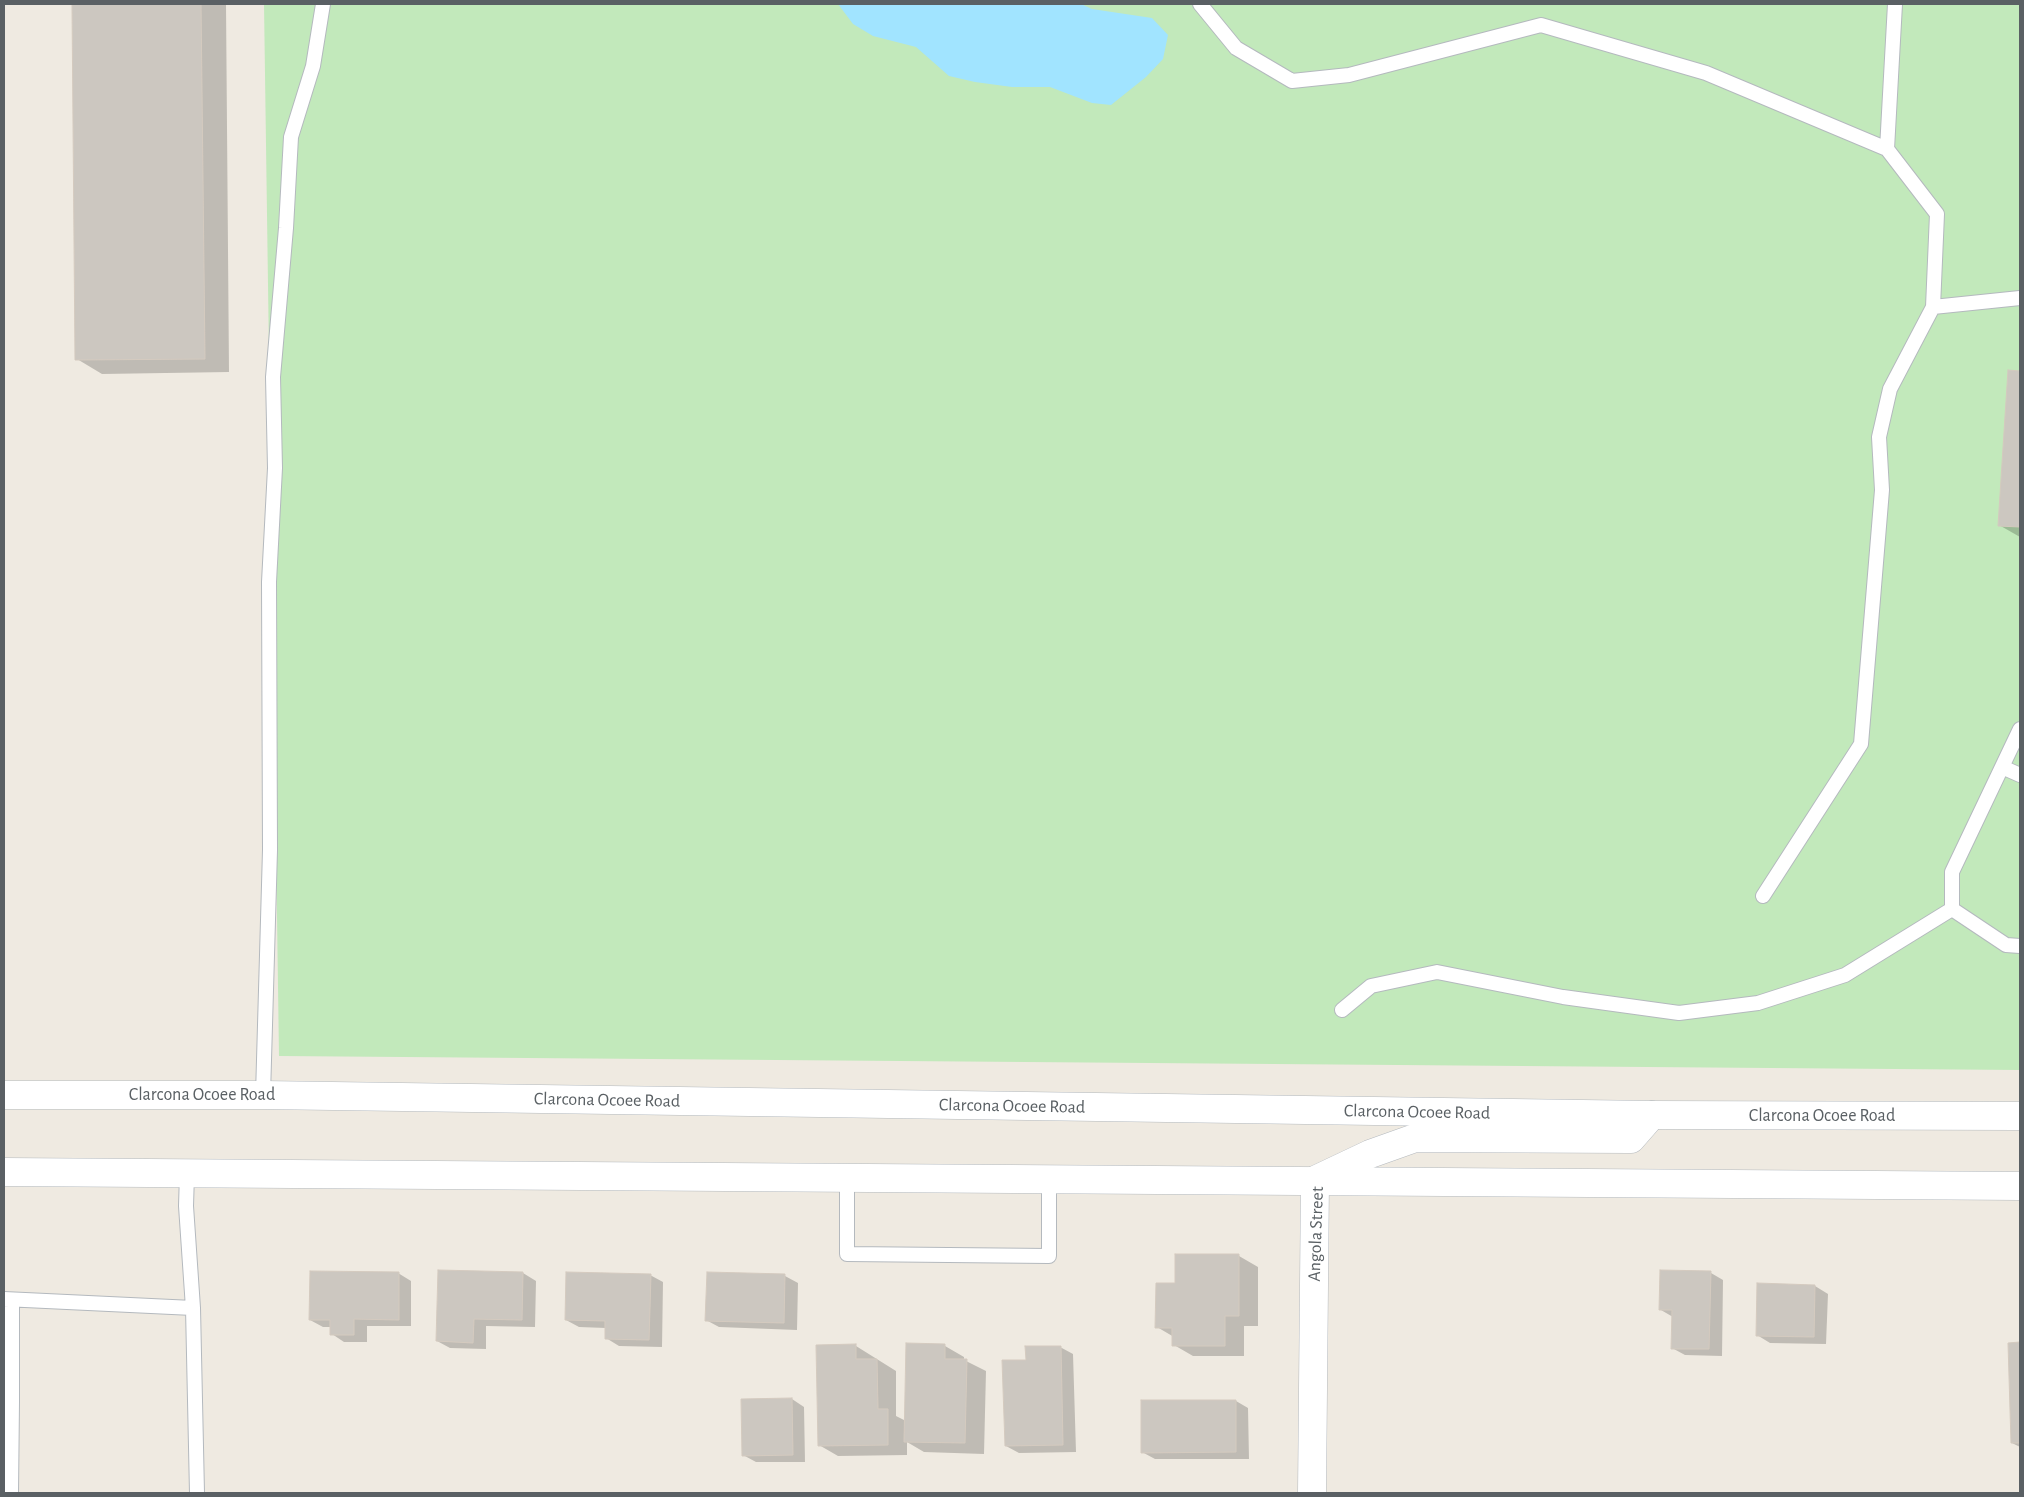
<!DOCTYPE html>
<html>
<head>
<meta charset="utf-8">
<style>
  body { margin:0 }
  #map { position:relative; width:2024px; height:1497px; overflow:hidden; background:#efeae1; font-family:"Alegreya Sans",sans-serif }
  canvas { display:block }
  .frame { position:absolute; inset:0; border:5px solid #5a6064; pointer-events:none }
</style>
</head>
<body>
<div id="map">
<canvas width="2024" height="1497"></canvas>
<div class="frame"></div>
</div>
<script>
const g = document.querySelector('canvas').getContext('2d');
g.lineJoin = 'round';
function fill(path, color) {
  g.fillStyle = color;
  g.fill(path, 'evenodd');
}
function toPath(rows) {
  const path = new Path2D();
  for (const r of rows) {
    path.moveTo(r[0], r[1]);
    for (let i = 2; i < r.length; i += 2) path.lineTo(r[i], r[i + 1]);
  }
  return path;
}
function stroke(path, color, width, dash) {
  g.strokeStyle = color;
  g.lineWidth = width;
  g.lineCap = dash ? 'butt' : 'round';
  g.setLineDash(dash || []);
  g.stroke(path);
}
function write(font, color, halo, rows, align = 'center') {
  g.font = font + ' "Alegreya Sans",sans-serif';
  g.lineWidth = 4.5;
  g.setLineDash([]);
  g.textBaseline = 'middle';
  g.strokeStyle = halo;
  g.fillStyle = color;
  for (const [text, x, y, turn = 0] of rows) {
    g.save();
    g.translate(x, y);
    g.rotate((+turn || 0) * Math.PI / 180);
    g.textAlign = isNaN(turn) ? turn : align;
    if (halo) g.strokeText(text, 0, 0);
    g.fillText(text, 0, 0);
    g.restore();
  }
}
const green = toPath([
  [264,4,2020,4,2020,1070,279,1056]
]);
const water = toPath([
  [838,4,1081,4,1092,9,1152,18,1168,35,1163,59,1146,77,1111,105,1092,103,1050,87,1012,87,975,82,949,76,916,47,873,36,853,24]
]);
const shadow = toPath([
  [73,4,226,4,229,372,102,374,77,359],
  [2009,371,2020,372,2020,537,1999,525],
  [1176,1255,1239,1256,1258,1267,1258,1326,1244,1326,1244,1356,1193,1356,1174,1345,1174,1337,1157,1327,1176,1284],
  [398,1273,411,1281,411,1326,367,1326,367,1342,344,1342,332,1334,332,1327,323,1327,310,1320],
  [523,1273,536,1281,535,1327,486,1326,486,1349,450,1348,437,1341],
  [1711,1273,1723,1280,1722,1356,1685,1355,1672,1348,1673,1317,1661,1310],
  [650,1275,663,1282,662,1347,619,1346,606,1338,606,1328,579,1327,566,1320],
  [785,1276,798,1283,797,1330,719,1327,706,1320],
  [1758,1284,1815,1286,1828,1294,1826,1344,1770,1343,1757,1335],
  [2009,1344,2020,1344,2020,1447,2012,1443],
  [856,1346,896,1371,896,1416,906,1421,945,1346,964,1357,964,1360,986,1371,984,1454,924,1452,907,1442,907,1455,838,1456,819,1445],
  [1060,1347,1073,1354,1076,1452,1019,1453,1006,1446,1027,1361],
  [792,1399,804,1407,805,1462,756,1462,743,1455],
  [1236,1401,1248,1408,1249,1459,1155,1459,1142,1452]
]);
const building = toPath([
  [72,4,201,4,205,359,75,360,72,4],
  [2008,370,2020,371,2020,527,1998,526,2008,370],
  [1175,1254,1239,1254,1239,1316,1225,1316,1225,1346,1172,1346,1172,1328,1155,1328,1156,1283,1175,1283,1175,1254],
  [438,1270,523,1272,522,1320,474,1319,473,1343,436,1341,438,1270],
  [1660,1270,1711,1271,1709,1349,1671,1349,1672,1310,1659,1310,1660,1270],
  [310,1271,399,1272,399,1320,354,1319,354,1335,330,1335,330,1320,309,1320,310,1271],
  [566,1272,651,1274,649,1340,605,1339,605,1321,565,1320,566,1272],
  [707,1272,785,1274,784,1323,705,1321,707,1272],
  [1757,1283,1815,1285,1814,1337,1756,1336,1757,1283],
  [2020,1342,2020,1443,2011,1443,2008,1343,2020,1342],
  [906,1343,945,1344,945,1359,967,1359,965,1443,904,1442,906,1343],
  [856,1344,856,1359,877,1359,878,1409,888,1409,888,1445,818,1446,816,1345,856,1344],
  [1025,1346,1061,1346,1063,1445,1005,1446,1002,1360,1026,1360,1025,1346],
  [792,1398,793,1455,742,1456,741,1399,792,1398],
  [1141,1400,1236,1400,1236,1452,1141,1453,1141,1400]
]);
const lane = toPath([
  [1200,4,1236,48,1292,81,1349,75,1541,25,1706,73,1887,149,1937,214,1933,307,1890,389,1879,437,1882,490,1861,744,1763,896],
  [1887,149,1895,4],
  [1933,307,2020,298],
  [2020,729,1952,872,1952,909,2006,945,2020,946],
  [2002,767,2020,775],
  [1342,1010,1371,986,1437,972,1563,997,1679,1013,1758,1003,1845,975,1952,909],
  [263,1095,270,850,269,582,275,468,273,377,286,228,291,137,313,66,323,4],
  [847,1177,847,1254,1049,1256,1049,1178],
  [4,1299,193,1308,186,1206,187,1174],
  [193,1308,197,1493],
  [4,1402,12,1402,12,1300],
  [11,1493,12,1402]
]);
const street = toPath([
  [1312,1493,1315,1180,1370,1154,1415,1138,1631,1139,1652,1115]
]);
const secondary = toPath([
  [4,1095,263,1095,1652,1115,2020,1116],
  [4,1172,2020,1186]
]);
const streetNames = [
  ["Clarcona Ocoee Road",202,1095],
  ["Clarcona Ocoee Road",607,1100,1],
  ["Clarcona Ocoee Road",1012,1106,1],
  ["Clarcona Ocoee Road",1417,1112,1],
  ["Clarcona Ocoee Road",1822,1116],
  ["Angola Street",1316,1234,-88]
];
fill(green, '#c2e9bb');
fill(water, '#a1e4ff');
fill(shadow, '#0003');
fill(building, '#ccc7c0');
stroke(building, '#d4cabf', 1);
stroke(lane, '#b4b9be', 16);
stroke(street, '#b4b9be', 29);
stroke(secondary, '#b3b9be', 29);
stroke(lane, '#fff', 14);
stroke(street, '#fff', 28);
stroke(secondary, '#fff', 28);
write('18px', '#5a6064', '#fff', streetNames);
</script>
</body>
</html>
